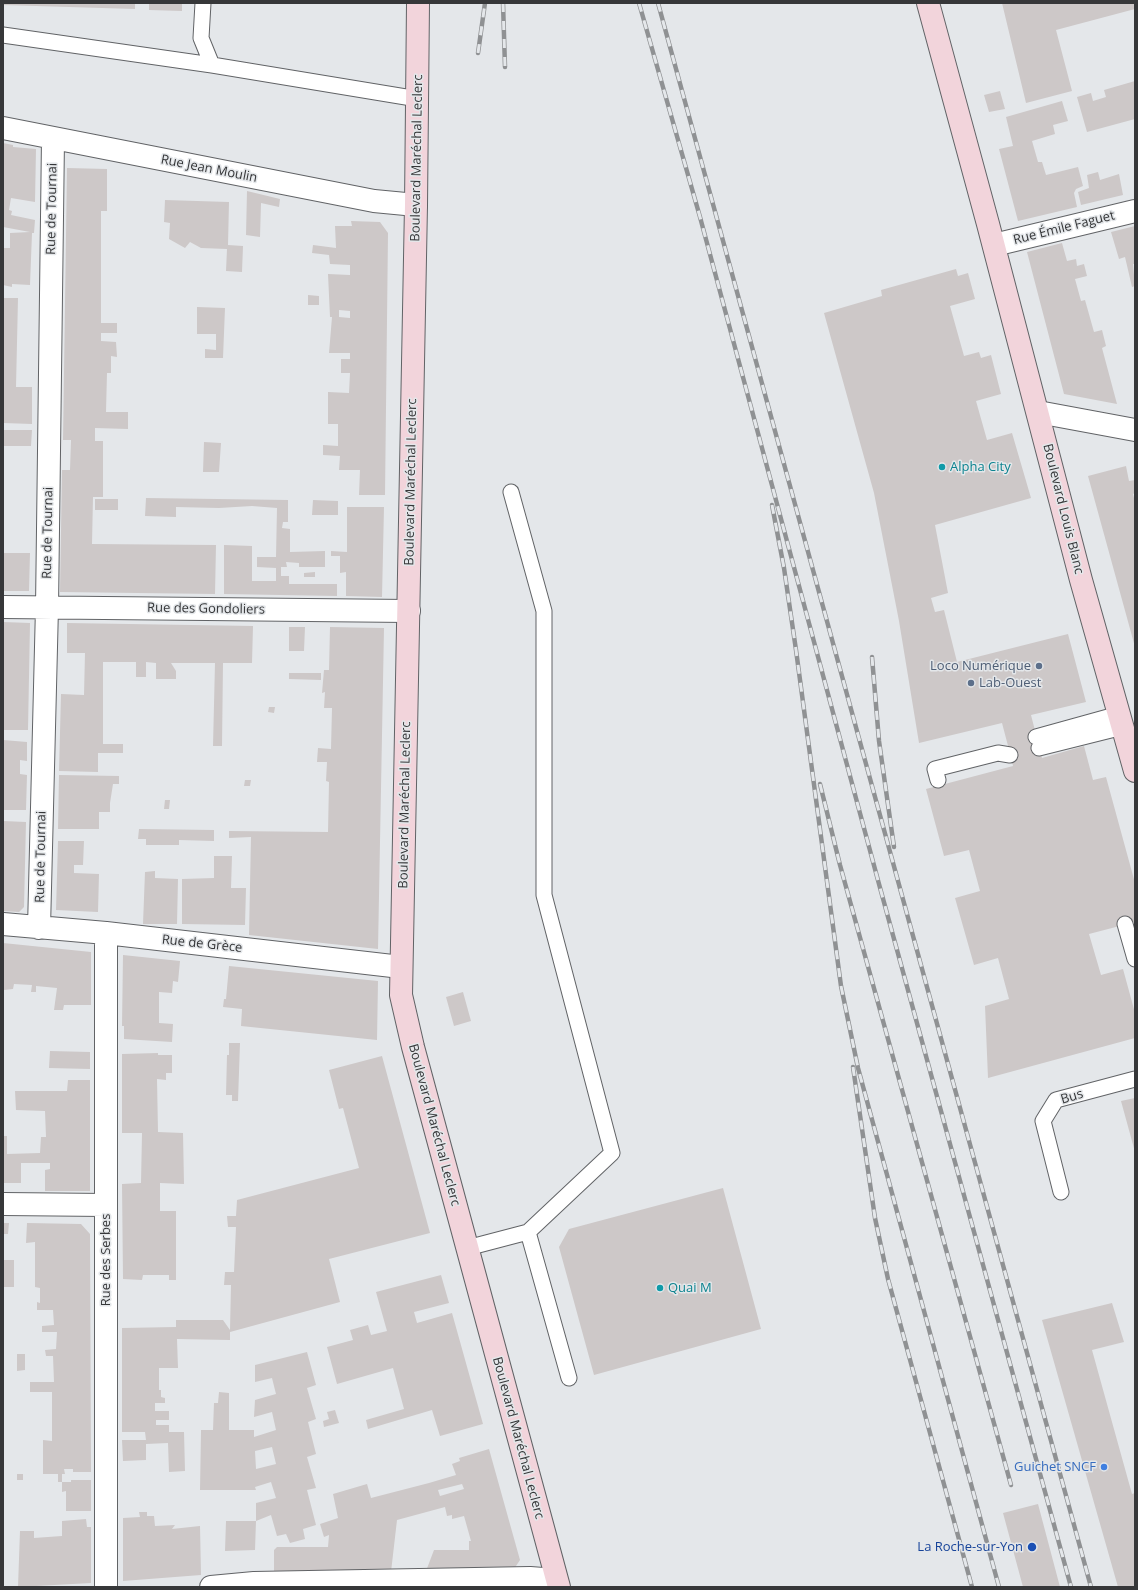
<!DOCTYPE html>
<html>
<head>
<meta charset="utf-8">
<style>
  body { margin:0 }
  #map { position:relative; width:1138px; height:1590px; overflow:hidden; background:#e4e7ea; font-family:"Open Sans",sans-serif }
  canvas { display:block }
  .frame { position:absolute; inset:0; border:4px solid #363739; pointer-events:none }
</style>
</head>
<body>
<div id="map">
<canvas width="1138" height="1590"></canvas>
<div class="frame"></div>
</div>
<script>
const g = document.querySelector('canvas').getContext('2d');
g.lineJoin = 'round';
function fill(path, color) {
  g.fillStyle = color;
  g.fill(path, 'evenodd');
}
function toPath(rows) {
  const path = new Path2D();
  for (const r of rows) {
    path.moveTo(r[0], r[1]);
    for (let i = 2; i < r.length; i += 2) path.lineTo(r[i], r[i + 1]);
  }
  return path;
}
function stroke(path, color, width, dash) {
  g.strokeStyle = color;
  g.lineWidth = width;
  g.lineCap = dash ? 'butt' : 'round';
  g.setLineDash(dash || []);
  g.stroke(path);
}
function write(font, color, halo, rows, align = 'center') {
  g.font = font + ' "Open Sans",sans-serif';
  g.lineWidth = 3;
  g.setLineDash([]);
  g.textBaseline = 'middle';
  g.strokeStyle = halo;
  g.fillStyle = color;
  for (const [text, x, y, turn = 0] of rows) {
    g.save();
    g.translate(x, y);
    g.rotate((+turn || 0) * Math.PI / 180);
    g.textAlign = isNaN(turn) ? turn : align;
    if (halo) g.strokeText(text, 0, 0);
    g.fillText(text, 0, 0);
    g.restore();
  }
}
const building = toPath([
  [3,3,135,3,135,9,3,5],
  [149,3,182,3,182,11,149,10],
  [1002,3,1135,3,1135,9,1056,30,1072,91,1026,103],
  [1135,81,1135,119,1087,132,1077,97,1091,93,1093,101,1106,97,1104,90],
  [1000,91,1005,109,989,112,984,95],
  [1062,101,1068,121,1053,125,1055,134,1032,141,1038,162,1042,162,1046,175,1078,167,1083,186,1076,189,1074,193,1077,207,1018,221,999,149,1013,146,1006,117],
  [3,143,13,145,13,147,36,149,35,202,11,198,9,210,12,211,11,215,35,220,34,233,32,233,30,285,12,284,12,287,3,285,3,248,10,248,10,233,30,232,3,227],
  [67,168,107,169,107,211,101,211,101,323,117,323,117,333,101,333,101,341,116,342,117,357,111,356,111,373,107,373,106,412,128,412,128,429,95,428,95,441,103,441,103,497,93,497,92,544,216,545,215,594,60,592,62,470,70,470,71,440,63,440],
  [1098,172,1100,180,1119,174,1123,195,1081,205,1078,192,1089,188,1087,175],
  [247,191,280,199,279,207,261,203,260,237,246,235],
  [165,200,229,202,228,245,243,246,242,272,226,271,227,249,201,248,190,242,185,248,169,239,170,223,164,222],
  [351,221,380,222,388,233,385,495,359,495,360,470,339,470,340,456,323,455,323,445,338,446,338,424,328,424,328,392,349,393,350,373,341,373,341,359,350,359,350,353,329,353,332,317,330,317,328,274,350,275,350,265,330,264,329,255,312,253,313,245,336,248,335,226,352,226],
  [339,310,350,311,350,318,339,317],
  [1135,226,1135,264,1133,264,1135,286,1132,287,1125,257,1119,259,1111,232],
  [1062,243,1067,261,1076,259,1077,266,1084,264,1087,276,1075,279,1081,301,1085,300,1094,332,1102,330,1106,346,1102,348,1117,404,1064,394,1027,252],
  [956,269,958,276,968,273,975,299,950,306,964,356,979,352,981,358,991,355,1001,394,976,401,987,440,1012,433,1031,498,935,525,948,593,931,598,935,612,944,610,957,662,1068,634,1086,702,1031,715,1042,758,1084,746,1093,780,1106,777,1135,883,1135,922,1089,934,1101,975,1123,969,1135,1013,1135,1038,988,1078,985,1006,1009,999,998,958,974,965,955,898,980,891,969,850,944,856,926,789,1013,766,1012,761,1002,723,919,743,899,621,874,493,824,313,882,296,881,290],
  [308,295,319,296,319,305,308,305],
  [3,298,18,298,16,387,32,387,32,424,3,423],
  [197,307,225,308,223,358,205,358,205,349,216,350,216,334,197,334],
  [3,430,32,430,31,446,3,446],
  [204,442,221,443,219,472,203,472],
  [1126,466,1129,481,1135,480,1135,493,1133,494,1135,502,1135,647,1088,476],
  [146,498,288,500,288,522,283,522,282,528,290,529,290,552,325,551,325,567,299,567,299,563,286,562,287,567,281,567,281,576,289,576,289,584,337,584,337,596,224,594,224,545,252,546,252,581,276,581,276,568,257,567,257,557,276,557,277,508,252,506,219,508,176,507,176,517,145,516],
  [95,499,118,499,118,510,95,510],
  [313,500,338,501,338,515,312,515],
  [347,507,384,507,382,597,346,596,346,572,340,573,340,556,331,556,331,551,347,552],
  [3,553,30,553,29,591,3,591],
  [315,572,315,577,304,577,304,573],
  [3,622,30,623,28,730,3,730],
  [67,623,253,626,252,663,223,663,222,746,213,746,215,663,171,663,176,671,176,679,156,679,156,663,146,662,146,677,136,677,136,662,103,662,103,744,123,744,123,753,98,753,98,772,59,771,61,694,84,695,85,653,67,653],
  [289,627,305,627,304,651,289,651],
  [330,627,384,628,378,949,249,935,251,837,229,838,229,831,328,832,329,782,326,781,327,762,317,762,318,748,331,749,332,708,324,708,325,692,322,693,324,670,329,670],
  [289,673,321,673,321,680,289,679],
  [269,707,275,707,274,713,268,712],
  [3,740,27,742,27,761,20,760,20,774,27,775,26,810,3,810],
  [59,775,119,776,119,784,113,784,110,803,110,812,99,812,99,829,58,829],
  [245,780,251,780,250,786,244,786],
  [165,800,170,800,169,809,164,809],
  [3,821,26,822,24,907,19,912,3,911],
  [139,829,214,830,214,841,179,840,179,845,146,845,146,839,138,839],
  [58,841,84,841,83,865,74,865,74,873,99,874,98,912,56,910],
  [214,856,232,856,231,888,246,888,245,925,182,924,182,879,214,878],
  [155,871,155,878,178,879,177,924,143,924,145,872],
  [3,943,91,952,91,1005,64,1005,63,1010,54,1010,57,988,36,986,36,992,31,992,32,985,14,984,13,989,4,990],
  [123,955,180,961,178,982,173,981,172,993,159,992,159,1023,173,1024,172,1042,124,1039,124,1026,122,1026],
  [229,966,378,981,377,1040,241,1026,242,1009,223,1007,224,999,226,999],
  [463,992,471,1021,454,1026,446,997],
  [229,1043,240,1043,238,1101,232,1101,232,1095,226,1095,227,1055,229,1055],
  [50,1051,90,1052,90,1069,49,1068],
  [158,1053,158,1055,172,1055,172,1073,166,1073,166,1080,157,1079,158,1132,183,1133,184,1184,160,1183,160,1211,176,1211,176,1280,169,1280,169,1275,143,1275,142,1280,123,1279,122,1184,141,1183,142,1133,122,1133,122,1054],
  [382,1056,430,1233,329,1259,340,1302,230,1332,230,1340,177,1339,178,1368,159,1368,159,1390,161,1390,161,1397,165,1398,165,1403,155,1403,155,1411,169,1411,169,1420,156,1420,156,1425,169,1425,169,1432,184,1432,185,1471,169,1472,168,1443,146,1444,146,1460,123,1461,122,1440,146,1440,145,1432,122,1432,122,1328,176,1327,176,1320,223,1320,230,1330,231,1285,224,1285,225,1272,234,1272,236,1227,228,1227,227,1216,236,1216,237,1200,359,1168,343,1108,339,1109,329,1070],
  [68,1080,90,1080,90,1191,45,1191,45,1170,50,1169,50,1163,21,1163,21,1183,3,1183,3,1136,7,1136,7,1154,40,1153,41,1137,46,1137,45,1111,16,1110,15,1091,67,1091],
  [1135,1098,1135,1152,1121,1101],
  [723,1188,761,1329,594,1375,559,1247,569,1229],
  [3,1223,9,1223,8,1234,3,1234],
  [27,1223,81,1224,90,1234,91,1472,73,1472,73,1469,64,1469,65,1474,62,1474,62,1482,58,1482,58,1474,43,1474,43,1440,52,1441,52,1392,30,1392,30,1382,54,1382,53,1356,46,1356,45,1350,56,1349,57,1332,42,1332,42,1326,54,1325,53,1310,37,1310,37,1302,40,1303,40,1288,35,1287,35,1242,26,1243],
  [3,1260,14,1260,14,1287,3,1287],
  [441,1275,449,1303,414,1312,417,1323,452,1313,483,1424,440,1436,432,1410,368,1429,366,1420,404,1409,393,1368,337,1384,327,1347,353,1340,350,1330,368,1325,371,1335,387,1331,376,1292],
  [1112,1303,1124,1342,1092,1350,1132,1494,1135,1493,1135,1587,1118,1587,1042,1320],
  [307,1352,316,1385,307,1388,316,1419,308,1422,316,1454,307,1457,316,1488,307,1490,316,1525,303,1529,305,1539,290,1543,286,1534,277,1536,271,1515,256,1521,256,1503,276,1498,271,1482,255,1487,256,1490,200,1490,201,1432,201,1430,213,1430,214,1403,218,1403,219,1392,229,1393,229,1430,254,1430,254,1437,276,1430,272,1412,254,1417,255,1400,276,1394,272,1378,255,1382,255,1365],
  [272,1447,276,1464,256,1469,255,1451],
  [17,1354,25,1354,25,1370,17,1371],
  [335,1410,339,1423,324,1427,323,1421,329,1419,327,1412],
  [489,1449,520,1560,514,1569,426,1571,434,1550,469,1550,469,1541,471,1541,464,1516,452,1519,452,1515,447,1516,445,1507,397,1520,391,1572,274,1573,274,1550,277,1547,328,1547,329,1535,324,1537,320,1524,338,1518,333,1494,367,1484,371,1498,429,1483,456,1475,452,1464,460,1461,459,1458],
  [462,1484,464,1489,440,1496,438,1490],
  [17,1474,23,1474,23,1480,17,1480],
  [71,1480,91,1480,91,1511,66,1511,66,1491,62,1492,62,1482,71,1482],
  [1038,1504,1060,1587,1023,1587,1003,1513],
  [139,1512,147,1512,147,1516,154,1516,155,1526,175,1525,172,1529,200,1526,201,1575,123,1581,123,1518,140,1517],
  [86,1519,87,1527,91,1527,91,1583,18,1587,20,1531,34,1531,34,1538,62,1536,62,1521],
  [226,1521,256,1521,255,1550,225,1551]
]);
const lane = toPath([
  [203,3,201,38,212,65],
  [3,35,212,65,418,99],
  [511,492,544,611,544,895,612,1153,528,1232],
  [1036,737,1119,714],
  [1039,748,1123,727],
  [938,780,935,769,998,753,1010,755],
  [1125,924,1135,959],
  [1061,1192,1043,1121,1056,1100,1135,1079],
  [467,1248,528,1232,569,1378]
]);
const street = toPath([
  [3,128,374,201,416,205],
  [994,245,1135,211],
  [1038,412,1135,430],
  [3,607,409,611],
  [3,924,106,933,401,967],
  [39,928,47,607,53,139],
  [106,933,106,1587],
  [3,1204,106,1205],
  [211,1587,254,1583,530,1578,556,1580]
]);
const secondary = toPath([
  [418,3,416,205,401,995,413,1047,559,1587],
  [928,3,988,224,1081,580,1135,771]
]);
const rail = toPath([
  [503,3,505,67],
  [639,3,700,217,879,884,1071,1587],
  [658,3,1091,1587],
  [478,53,485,3],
  [772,505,784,568,796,650,841,986,858,1068,999,1587],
  [872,657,879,741,894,847],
  [820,784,840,865,1011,1485],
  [853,1067,875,1218,888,1279,972,1587]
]);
const markers = [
  [942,467,4,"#0f9aa8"],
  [1039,666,4,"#5c6f8a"],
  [971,683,4,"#5c6f8a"],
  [660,1288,4,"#0f9aa8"],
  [1104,1467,4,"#3f7fe0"],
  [1032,1547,5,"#1a4fb4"]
];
const streetNames = [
  ["Boulevard Maréchal Leclerc",417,158,-89],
  ["Rue Jean Moulin",209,169,11],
  ["Rue de Tournai",52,209,-89],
  ["Rue Émile Faguet",1064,228,-14],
  ["Boulevard Maréchal Leclerc",411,482,-89],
  ["Boulevard Louis Blanc",1063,509,76],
  ["Rue de Tournai",48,533,-89],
  ["Rue des Gondoliers",206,609,1],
  ["Boulevard Maréchal Leclerc",405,805,-89],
  ["Rue de Tournai",41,857,-89],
  ["Rue de Grèce",202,944,6],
  ["Bus",1072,1097,-17],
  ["Boulevard Maréchal Leclerc",434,1125,75],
  ["Rue des Serbes",106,1260,-90],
  ["Boulevard Maréchal Leclerc",518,1438,75]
];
const cultureNames = [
  ["Alpha City",950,467],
  ["Quai M",668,1288]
];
const serviceNames = [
  ["Loco Numérique",1031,666],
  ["Lab-Ouest",979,683,"left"]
];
const shopNames = [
  ["Guichet SNCF",1096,1467]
];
const transitNames = [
  ["La Roche-sur-Yon",1023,1547]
];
fill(building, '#cdc8c8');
stroke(lane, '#616366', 17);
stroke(street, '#616366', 24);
stroke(secondary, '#616366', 24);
stroke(lane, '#fff', 15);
stroke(street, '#fff', 22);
stroke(secondary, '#f2d4db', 22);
stroke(rail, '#8f9193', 4.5);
stroke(rail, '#e4e7ea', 3, [9]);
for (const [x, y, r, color] of markers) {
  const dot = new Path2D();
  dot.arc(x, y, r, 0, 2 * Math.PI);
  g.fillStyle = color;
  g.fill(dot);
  stroke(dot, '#e4e7ea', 1.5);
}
write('13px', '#363739', '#e4e7ea', streetNames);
write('13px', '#0d838f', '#e4e7ea', cultureNames, 'left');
write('13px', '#4e5e75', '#e4e7ea', serviceNames, 'right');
write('13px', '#366cbe', '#e4e7ea', shopNames, 'right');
write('13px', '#164399', '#e4e7ea', transitNames, 'right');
</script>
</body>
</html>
